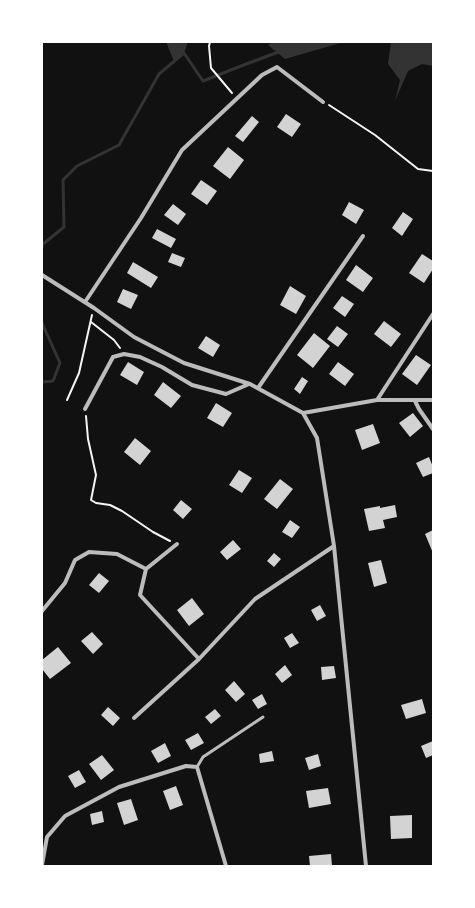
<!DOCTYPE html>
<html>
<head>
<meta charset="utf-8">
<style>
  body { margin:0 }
  #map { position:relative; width:475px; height:908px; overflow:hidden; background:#111; font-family:"Work Sans",sans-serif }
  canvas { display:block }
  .frame { position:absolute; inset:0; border:43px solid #fff; pointer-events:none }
</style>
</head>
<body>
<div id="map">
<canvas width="475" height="908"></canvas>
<div class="frame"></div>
</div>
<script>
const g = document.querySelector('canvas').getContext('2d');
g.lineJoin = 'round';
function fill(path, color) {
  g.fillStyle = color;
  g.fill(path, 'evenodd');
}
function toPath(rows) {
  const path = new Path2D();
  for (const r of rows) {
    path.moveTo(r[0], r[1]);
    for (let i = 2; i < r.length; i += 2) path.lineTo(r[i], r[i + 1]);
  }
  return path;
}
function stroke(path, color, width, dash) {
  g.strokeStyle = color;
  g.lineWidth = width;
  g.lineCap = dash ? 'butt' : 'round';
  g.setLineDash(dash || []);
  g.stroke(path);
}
const water = toPath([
  [166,42,188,42,184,53,174,61],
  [272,42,344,42,285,59,268,45],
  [391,42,433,42,433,66,422,64,408,71,395,101,400,80,388,64]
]);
const stream = toPath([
  [42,247,43,244,64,227,63,180,77,166,119,145,159,74,184,53,203,81,241,66,281,51],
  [42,323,60,363,53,381,42,382]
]);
const building = toPath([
  [286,114,301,124,292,137,277,127],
  [252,116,259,122,243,142,235,136],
  [228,147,244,160,230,179,213,166],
  [201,180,217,191,207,205,191,194],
  [349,202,364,210,356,224,342,215],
  [173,204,186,214,178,225,164,215],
  [403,212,413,219,402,236,392,228],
  [157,229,176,239,171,248,152,238],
  [172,253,185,258,181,267,168,262],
  [422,254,433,261,433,269,424,283,409,273],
  [133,262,158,277,151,288,127,273],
  [356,265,373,278,363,292,346,280],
  [290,286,306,296,296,314,280,305],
  [123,289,138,295,131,309,117,302],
  [342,296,354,304,345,317,333,308],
  [384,321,401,334,391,347,374,334],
  [337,326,348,334,338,347,327,339],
  [314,333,330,346,313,368,297,355],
  [206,336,220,345,213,357,198,348],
  [416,355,431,365,417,385,402,374],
  [128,362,144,372,137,385,120,375],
  [338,362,354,374,345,386,329,374],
  [302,377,308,381,300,394,294,389],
  [163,382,181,396,171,408,154,395],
  [216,403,232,413,223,427,207,418],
  [413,413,423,426,410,437,399,423],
  [373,424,380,443,362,450,355,430],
  [135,438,151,451,140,465,124,452],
  [429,457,433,467,433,473,423,477,416,463],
  [239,470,252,478,242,493,229,485],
  [280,479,293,489,277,509,264,499],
  [181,500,192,509,183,519,173,510],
  [395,505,397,517,383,520,385,528,369,531,364,509,380,506,380,508],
  [290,520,300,527,292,538,282,532],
  [433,530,433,553,425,534],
  [233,540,241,549,227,560,220,552],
  [274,553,281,559,274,567,267,561],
  [381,560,387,583,374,587,368,563],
  [99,573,109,581,99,593,89,585],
  [192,598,204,614,189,626,177,610],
  [320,605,326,616,317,621,311,610],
  [92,632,103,644,93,654,81,641],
  [292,633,299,643,290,648,284,638],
  [58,647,71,663,50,679,42,669,42,660],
  [285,665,292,675,282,683,275,674],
  [334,666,336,678,322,680,321,667],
  [234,681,245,694,236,702,225,690],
  [262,694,267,704,258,709,252,700],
  [422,699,426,713,406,719,401,705],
  [108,707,120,718,113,726,101,715],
  [215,709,221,716,211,724,205,717],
  [198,733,204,743,191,750,185,740],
  [433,741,433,755,426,758,421,746],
  [165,743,171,756,158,763,151,751],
  [272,751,274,761,260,763,259,754],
  [318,754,321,766,309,770,305,758],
  [102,755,114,770,101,780,89,764],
  [79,770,86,782,75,788,68,776],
  [176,786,183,805,170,810,163,791],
  [328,788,331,804,309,808,306,791],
  [131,799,138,820,124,825,117,803],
  [102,811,104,822,92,825,90,814],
  [412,815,412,838,391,839,390,816],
  [331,854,332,866,310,866,309,856]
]);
const path = toPath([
  [210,42,209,46,211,68,232,93],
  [329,105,375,135,418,169,433,171],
  [91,322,114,340,120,348],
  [67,400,79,373,92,315],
  [86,416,88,439,96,475,91,500,96,503,110,505,122,511,153,532,170,541]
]);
const service = toPath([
  [197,767,203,757,263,717]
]);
const minor = toPath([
  [42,275,94,308,134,337,184,363,250,384,303,413,377,400,433,400],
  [85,302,141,218,182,150,262,75,277,67,323,102],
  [258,388,363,236],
  [377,400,433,314],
  [415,401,419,409,433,429],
  [85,409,113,357,124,354,140,357,162,367,192,385,226,394,249,384],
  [303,413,317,438,334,546,366,866],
  [177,544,146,569,140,595,199,659],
  [42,611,65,583,75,560,89,552,117,554,146,569],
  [134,718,199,659,255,599,334,546],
  [42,865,47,837,65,816,119,787,186,766,197,767,226,866]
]);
fill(water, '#333');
stroke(stream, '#333', 3);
fill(building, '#d3d3d3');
stroke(path, '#f5f5f5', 2);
stroke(service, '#bcbcbc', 3);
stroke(minor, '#bcbcbc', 4);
</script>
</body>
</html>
